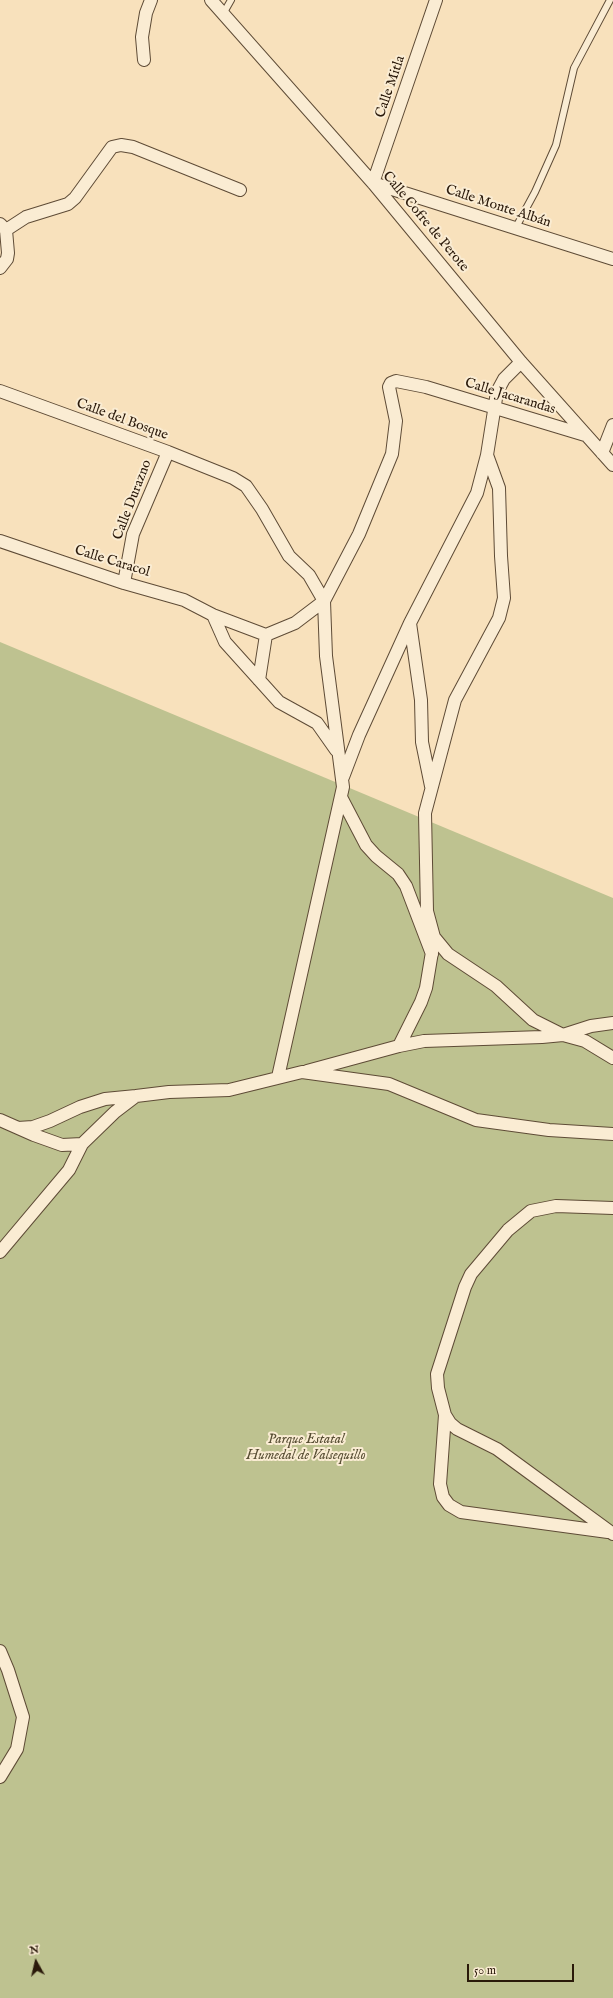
<!DOCTYPE html>
<html>
<head>
<meta charset="utf-8">
<style>
  body { margin:0 }
  #map { position:relative; width:613px; height:1998px; overflow:hidden; background:#f8e1bc; font-family:"IM FELL English",serif }
  canvas { display:block }
  .north { position:absolute; left:16px; top:1942px; width:40px; height:40px; -webkit-text-stroke:3px #faecd3; paint-order:stroke; rotate:352deg; font-size:11px; font-weight:700; line-height:16px; text-align:center; color:#2a190a }
  .north::after { content:''; display:block; margin:auto; width:14px; height:18px; background:#2a190a; clip-path:polygon(50% 0,100% 100%,50% 72%,0 100%) }
  .scale { position:absolute; left:467px; top:1964px; width:107px; height:18px; box-sizing:border-box; border:2px solid #2a190a; border-top:0; padding-left:5px; font-size:12px; line-height:14px; white-space:nowrap; color:#2a190a; -webkit-text-stroke:3px #faecd3; paint-order:stroke }
</style>
</head>
<body>
<div id="map">
<canvas width="613" height="1998"></canvas>
<div class="north">N</div>
<div class="scale">50 m</div>
</div>
<script>
const g = document.querySelector('canvas').getContext('2d');
g.lineJoin = 'round';
function fill(path, color) {
  g.fillStyle = color;
  g.fill(path, 'evenodd');
}
function toPath(rows) {
  const path = new Path2D();
  for (const r of rows) {
    path.moveTo(r[0], r[1]);
    for (let i = 2; i < r.length; i += 2) path.lineTo(r[i], r[i + 1]);
  }
  return path;
}
function stroke(path, color, width, dash) {
  g.strokeStyle = color;
  g.lineWidth = width;
  g.lineCap = dash ? 'butt' : 'round';
  g.setLineDash(dash || []);
  g.stroke(path);
}
function write(font, color, halo, rows, align = 'center') {
  g.font = font + ' "IM FELL English",serif';
  g.lineWidth = 4;
  g.setLineDash([]);
  g.textBaseline = 'middle';
  g.strokeStyle = halo;
  g.fillStyle = color;
  for (const [text, x, y, turn = 0] of rows) {
    g.save();
    g.translate(x, y);
    g.rotate((+turn || 0) * Math.PI / 180);
    g.textAlign = isNaN(turn) ? turn : align;
    if (halo) g.strokeText(text, 0, 0);
    g.fillText(text, 0, 0);
    g.restore();
  }
}
const green = toPath([
  [0,642,613,898,613,1998,0,1998]
]);
const lane = toPath([
  [223,14,231,0],
  [515,229,535,192,556,145,574,68,610,0]
]);
const street = toPath([
  [211,0,373,183,521,362,613,465],
  [436,0,373,183,613,259],
  [144,60,142,37,146,13,151,0],
  [0,224,6,230,8,253,7,259,0,268],
  [6,230,26,217,68,204,75,198,112,147,121,145,133,147,240,190],
  [0,391,168,452,233,478,246,486,262,509,289,556,309,575,324,601,326,656,343,787,278,1077],
  [602,453,613,425],
  [487,455,499,488,501,556,504,598,499,618,455,700,425,813,427,911,434,937,448,954,496,986,533,1020,563,1035,585,1041,613,1058],
  [0,541,124,583,184,600,213,615,266,635,295,623,324,601,359,534,392,454,396,421,389,387,391,383,396,381,426,387,585,435],
  [124,583,133,534,168,452],
  [213,615,225,642,279,702,317,723,336,750],
  [410,623,421,700,422,742,431,786],
  [259,680,266,635],
  [343,777,359,735,410,623,477,493,487,455,497,392,504,379,521,362],
  [342,799,366,845,376,856,398,874,406,886,432,954],
  [399,1046,421,1002,426,988,433,946],
  [307,1071,399,1046,424,1041,542,1037,563,1035,591,1026,613,1023],
  [0,1120,34,1135,62,1145,82,1144],
  [18,1128,33,1127,50,1121,80,1107,105,1099,136,1096],
  [613,1208,556,1206,531,1211,508,1230,471,1274,465,1287,437,1374,438,1388,445,1415,450,1423,457,1429,497,1449,613,1534],
  [0,1252,69,1170,82,1144,115,1112,136,1096,169,1092,229,1090,302,1072,389,1084,476,1120,549,1130,613,1134],
  [445,1415,440,1484,443,1497,449,1505,461,1512,608,1532],
  [0,1651,8,1670,23,1717,17,1749,0,1777]
]);
const streetNames = [
  ["Calle Mitla",391,87,-71],
  ["Calle Monte Albán",498,207,18],
  ["Calle Cofre de Perote",425,222,50],
  ["Calle Jacarandas",510,397,17],
  ["Calle del Bosque",122,420,20],
  ["Calle Durazno",133,500,-69],
  ["Calle Caracol",112,562,17]
];
const parkNames = [
  ["Parque Estatal",306,1440],
  ["Humedal de Valsequillo",306,1456]
];
fill(green, '#bec290');
stroke(lane, '#5e4b36', 8);
stroke(street, '#5e4b36', 14);
stroke(lane, '#faecd3', 6);
stroke(street, '#faecd3', 12);
write('14px', '#2a190a', '#faecd3', streetNames);
write('italic 14px', '#564c32', '#faecd3', parkNames);
</script>
</body>
</html>
